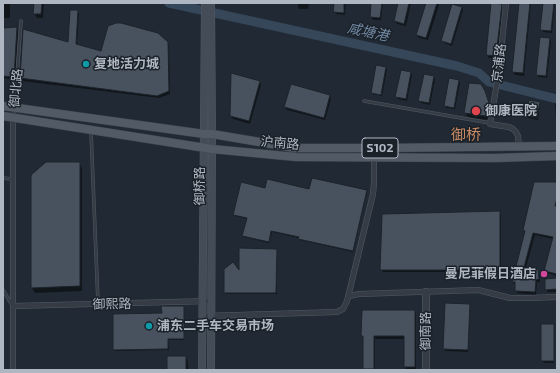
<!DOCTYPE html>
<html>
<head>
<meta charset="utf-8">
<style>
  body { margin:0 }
  #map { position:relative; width:560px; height:373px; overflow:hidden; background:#212a34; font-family:"Exo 2",sans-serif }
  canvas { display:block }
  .frame { position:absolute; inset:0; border:4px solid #afb7c2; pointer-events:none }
</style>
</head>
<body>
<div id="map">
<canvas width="560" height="373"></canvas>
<div class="frame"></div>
</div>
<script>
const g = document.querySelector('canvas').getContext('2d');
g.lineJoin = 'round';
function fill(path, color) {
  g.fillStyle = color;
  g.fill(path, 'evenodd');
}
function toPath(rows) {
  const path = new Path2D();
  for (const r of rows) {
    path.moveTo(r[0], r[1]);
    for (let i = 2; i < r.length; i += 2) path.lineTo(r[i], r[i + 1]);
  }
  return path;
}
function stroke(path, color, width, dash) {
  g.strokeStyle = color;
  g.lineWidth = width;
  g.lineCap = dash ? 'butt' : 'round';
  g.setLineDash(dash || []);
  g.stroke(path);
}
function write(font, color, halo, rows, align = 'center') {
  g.font = font + ' "Exo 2","Noto Sans SC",sans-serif';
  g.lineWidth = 3;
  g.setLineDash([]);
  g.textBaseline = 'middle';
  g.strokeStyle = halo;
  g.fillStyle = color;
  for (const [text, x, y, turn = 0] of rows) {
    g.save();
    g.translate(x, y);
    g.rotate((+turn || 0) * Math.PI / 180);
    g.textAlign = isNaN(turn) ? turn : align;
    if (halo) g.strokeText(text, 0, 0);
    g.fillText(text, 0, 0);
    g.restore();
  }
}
const shadow = toPath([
  [3,3,10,3,10,18,3,18],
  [35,3,44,3,43,18,37,18,34,13],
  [298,3,309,3,308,9,299,9,298,6],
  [335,3,346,3,345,15,336,14,334,11],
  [372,3,383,3,381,20,373,20,371,17],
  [399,3,411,3,406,26,397,24,395,21],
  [427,3,438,3,439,5,428,40,419,38,417,35],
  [520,3,531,3,524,76,515,75,513,72],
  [544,3,555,3,552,33,543,32,541,29],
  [501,5,503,8,498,58,489,58,487,55],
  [462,7,463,10,452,46,444,43,442,40],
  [77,11,79,14,77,46,102,53,167,42,169,46,170,94,159,98,22,81,21,78,69,43],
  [17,28,18,31,15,80,3,78,3,29],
  [550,39,551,42,547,78,538,77,537,74],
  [386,68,387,70,382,96,373,94,372,92],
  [410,73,412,75,407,101,398,99,396,97],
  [434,77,435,79,430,105,421,103,420,101],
  [459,81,460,83,455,109,446,108,445,106],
  [260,82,261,85,250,124,233,119,231,116],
  [484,91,487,97,491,108,488,120,468,117,465,113],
  [329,96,331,99,325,120,287,110,285,107],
  [539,103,540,105,538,120,528,118,527,116],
  [555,103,557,103,557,122,556,120],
  [79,163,82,168,82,291,35,293,32,288],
  [557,183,557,276,547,273,545,270,553,239,535,235,525,271,537,270,539,273,540,282,537,282,536,295,517,293,516,290,516,284,514,284,513,282,526,233,524,230],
  [266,189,366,191,367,192,353,252,300,240,299,238,272,232,269,243,244,237,244,236,247,219,235,216,234,215],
  [499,212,501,215,501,272,383,272,381,269],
  [276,250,277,294,226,294,225,293,240,273],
  [557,279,557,293,556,292,548,292,546,290],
  [469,305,470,307,468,352,445,351,444,349],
  [183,307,184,340,168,340,169,350,115,351,114,349,163,314],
  [414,311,416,314,416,370,405,370,405,339,375,339,375,370,364,370,364,339,362,336],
  [553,325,554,327,554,363,544,363,542,361],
  [186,357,188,362,188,370,168,370]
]);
const river = toPath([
  [169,3,457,66,479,73,489,82,557,99]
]);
const building = toPath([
  [34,3,42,3,41,14,33,14,34,3],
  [334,3,344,3,344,13,333,12,334,3],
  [371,3,382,3,380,18,370,17,371,3],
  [398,3,409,3,404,24,394,21,398,3],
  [426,3,437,3,426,38,416,35,426,3],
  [491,3,502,4,496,56,486,55,491,3],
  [519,3,530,3,523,73,512,72,519,3],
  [543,3,554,3,551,31,540,30,543,3],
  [452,4,462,7,451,44,441,41,452,4],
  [70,10,78,10,76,44,101,51,108,26,116,23,121,23,158,33,168,42,169,91,157,96,20,78,23,29,68,42,70,10],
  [17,27,14,77,3,76,3,28,17,27],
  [540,37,550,38,546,76,536,75,540,37],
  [376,65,386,67,381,95,371,93,376,65],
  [401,70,411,72,406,99,395,97,401,70],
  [231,73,260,81,249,121,230,116,231,73],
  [424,74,434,76,429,103,418,101,424,74],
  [449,78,459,80,454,108,444,106,449,78],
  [469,83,481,84,485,91,489,103,486,116,464,113,469,83],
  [291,84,330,95,324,118,284,107,291,84],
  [529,100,540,102,537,118,526,116,529,100],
  [46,162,80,162,80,286,31,288,31,175,46,162],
  [312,178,367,190,353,251,298,239,299,237,271,231,269,242,242,236,247,218,233,215,241,182,265,188,267,179,309,189,312,178],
  [534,182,557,182,557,198,555,206,557,206,557,274,544,271,553,237,533,233,523,271,538,269,539,279,536,280,535,292,515,291,515,282,512,282,525,231,523,230,534,182],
  [500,211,500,270,380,270,382,214,500,211],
  [239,248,277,249,276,293,224,293,224,269,233,262,239,270,239,248],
  [557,278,557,289,545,290,545,279,557,278],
  [445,303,470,304,468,350,443,349,445,303],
  [161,306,184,306,184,339,168,339,168,349,113,350,113,314,162,313,161,306],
  [362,310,415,310,415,367,404,367,404,336,374,336,374,369,363,369,363,336,361,336,362,310],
  [541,324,554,324,554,361,541,361,541,324],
  [167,356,186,356,186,370,167,370,167,356]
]);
const service = toPath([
  [364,101,490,123],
  [14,117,21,21],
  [91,131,98,303],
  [3,178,12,179],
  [3,290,12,305]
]);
const minor = toPath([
  [506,3,499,71,490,124,509,127,513,129,516,132,518,136,519,146],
  [349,296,359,294,478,290,510,298,528,298,557,297],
  [13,306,211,301],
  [203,316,337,312,343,309,347,301,373,194,374,183,374,158],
  [13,370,13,118]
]);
const tertiary = toPath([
  [426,292,426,370]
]);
const secondary = toPath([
  [211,3,212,134,211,370],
  [202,370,205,3]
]);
const primary = toPath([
  [3,106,204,134,212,134,295,148,383,148,557,146],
  [3,116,212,149,296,157,495,158,557,156]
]);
const markers = [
  [86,64,4,"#0f9aa8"],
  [476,111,5,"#e0444e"],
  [544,274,4,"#d1479c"],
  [149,326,4,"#0f9aa8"]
];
const shields = [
  [380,148,36]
];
const shieldNames = [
  ["S102",380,148]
];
const streetNames = [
  ["京浦路",499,63,-83],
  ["御北路",16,88,-85],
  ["沪南路",280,143,5],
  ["御桥路",200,186,-90],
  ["御熙路",112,304,-1],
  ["御南路",426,331,-90]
];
const poiNames = [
  ["复地活力城",94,64],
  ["御康医院",485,111],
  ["曼尼菲假日酒店",536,274,"right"],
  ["浦东二手车交易市场",157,326]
];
const waterNames = [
  ["咸塘港",368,32,12]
];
const quarterNames = [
  ["御桥",466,135]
];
fill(shadow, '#0007');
stroke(river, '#36475a', 9);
fill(building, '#48525e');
stroke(building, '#1c232b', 1);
stroke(service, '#525a63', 3.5);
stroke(minor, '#525a63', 6);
stroke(tertiary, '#525a63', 8);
stroke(secondary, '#525a63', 8);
stroke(primary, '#3e454e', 9);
stroke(service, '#353c45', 2.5);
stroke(minor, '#353c45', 5);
stroke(tertiary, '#353c45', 7);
stroke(secondary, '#434c57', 7);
stroke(primary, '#525b65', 8);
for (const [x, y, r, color] of markers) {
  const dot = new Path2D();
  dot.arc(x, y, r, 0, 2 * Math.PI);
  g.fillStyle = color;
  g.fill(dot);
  stroke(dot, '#1a2129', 1.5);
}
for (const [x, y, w] of shields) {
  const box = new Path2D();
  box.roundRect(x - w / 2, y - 10, w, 20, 3);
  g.fillStyle = '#1a2129';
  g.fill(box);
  stroke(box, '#afb7c2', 1);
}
write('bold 12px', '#afb7c2', null, shieldNames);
write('13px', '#afb7c2', '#1a2129', streetNames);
write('bold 13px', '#afb7c2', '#1a2129', poiNames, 'left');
write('italic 14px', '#7289a3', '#1a2129', waterNames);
write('15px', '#c88a64', '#1a2129', quarterNames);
</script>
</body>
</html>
